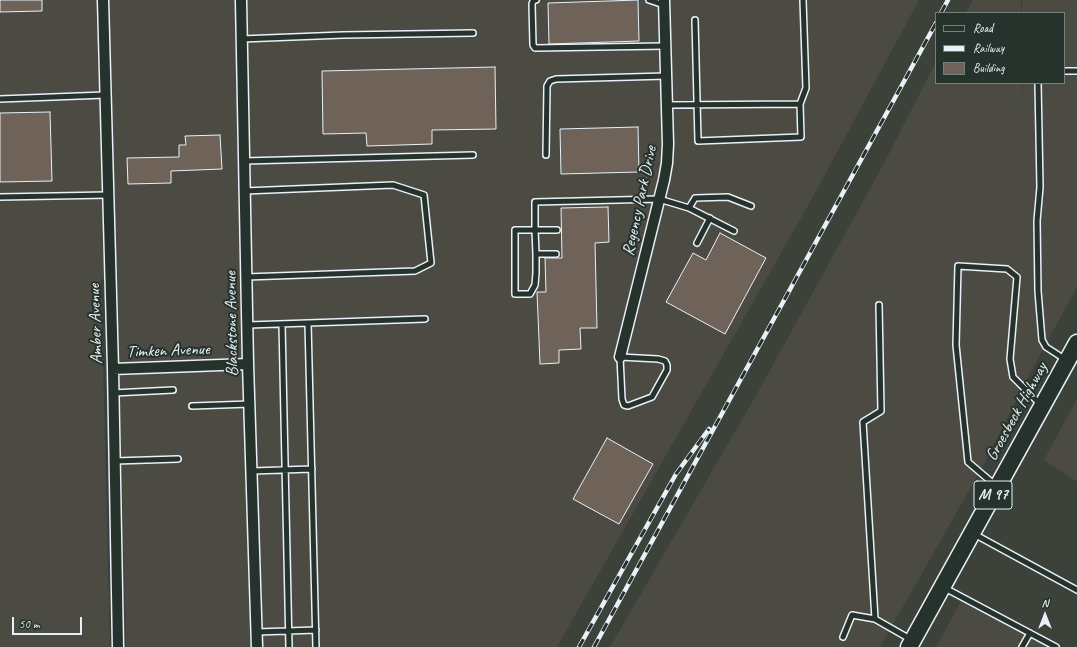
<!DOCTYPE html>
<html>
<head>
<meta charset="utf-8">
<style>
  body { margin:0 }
  #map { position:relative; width:1077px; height:647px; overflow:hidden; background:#3c413a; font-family:Caveat,sans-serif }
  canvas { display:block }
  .legend { position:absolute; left:935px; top:12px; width:130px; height:72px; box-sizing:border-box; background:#26332d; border:1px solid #747f7e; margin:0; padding:5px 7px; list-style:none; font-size:12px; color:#e8f1f8 }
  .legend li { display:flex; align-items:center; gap:8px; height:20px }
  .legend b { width:20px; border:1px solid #747f7e }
  .north { position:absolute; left:1025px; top:595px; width:40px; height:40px; -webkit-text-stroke:3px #26332d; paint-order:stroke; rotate:0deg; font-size:11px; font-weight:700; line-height:16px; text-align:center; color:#e8f1f8 }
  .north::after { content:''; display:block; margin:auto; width:14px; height:18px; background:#e8f1f8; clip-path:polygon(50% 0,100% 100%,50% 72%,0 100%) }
  .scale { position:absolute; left:12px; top:617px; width:70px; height:18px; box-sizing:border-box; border:2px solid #e8f1f8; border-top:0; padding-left:5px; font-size:12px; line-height:14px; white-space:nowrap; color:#e8f1f8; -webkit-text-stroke:3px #26332d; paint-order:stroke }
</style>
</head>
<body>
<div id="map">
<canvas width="1077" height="647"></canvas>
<ul class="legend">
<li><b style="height:5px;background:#26332d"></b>Road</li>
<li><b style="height:5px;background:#e8f1f8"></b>Railway</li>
<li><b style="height:11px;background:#6e6259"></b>Building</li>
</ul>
<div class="north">N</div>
<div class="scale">50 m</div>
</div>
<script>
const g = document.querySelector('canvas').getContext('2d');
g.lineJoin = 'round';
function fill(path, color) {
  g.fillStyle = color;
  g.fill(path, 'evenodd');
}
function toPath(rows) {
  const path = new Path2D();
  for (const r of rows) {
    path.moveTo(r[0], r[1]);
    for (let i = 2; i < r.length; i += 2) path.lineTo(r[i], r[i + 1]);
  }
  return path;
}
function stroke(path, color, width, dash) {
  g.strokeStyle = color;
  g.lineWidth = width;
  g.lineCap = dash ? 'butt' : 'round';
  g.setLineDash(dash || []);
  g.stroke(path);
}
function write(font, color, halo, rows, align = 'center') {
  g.font = font + ' Caveat,sans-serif';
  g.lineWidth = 4;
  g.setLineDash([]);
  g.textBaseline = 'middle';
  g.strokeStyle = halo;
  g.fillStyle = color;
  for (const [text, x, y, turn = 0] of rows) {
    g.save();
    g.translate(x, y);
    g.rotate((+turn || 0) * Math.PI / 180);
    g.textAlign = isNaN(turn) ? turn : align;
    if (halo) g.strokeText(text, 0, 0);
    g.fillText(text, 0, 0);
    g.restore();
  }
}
const built = toPath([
  [0,0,919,0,814,195,557,647,126,647,117,280,101,280,110,647,0,647],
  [973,0,1021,0,1021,13,965,13],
  [1022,0,1077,0,1077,287,1037,360,983,466,880,647,610,647,758,392,883,165,936,62,936,83,1022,83,1023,106,1023,83,1064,83,1064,13,1022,13],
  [1077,399,1077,482,1044,460],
  [965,594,1061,647,936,647]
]);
const building = toPath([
  [0,0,42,0,42,11,0,12,0,0],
  [638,0,639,41,549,44,548,3,638,0],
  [495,67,496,129,432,130,432,144,367,146,366,133,323,134,322,71,495,67],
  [50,112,52,181,0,182,0,113,50,112],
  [638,127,639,172,561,174,560,129,638,127],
  [220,135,222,169,171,171,171,183,128,184,127,158,179,157,179,145,186,145,185,136,220,135],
  [608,207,609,242,595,243,597,328,580,328,581,349,559,350,559,363,540,364,537,292,546,292,545,258,562,258,561,208,608,207],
  [720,233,766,258,725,334,666,302,693,253,706,260,720,233],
  [607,438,653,464,619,524,573,499,607,438]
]);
const service = toPath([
  [536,0,533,1,532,4,533,45,535,48,665,46],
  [649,0,664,5],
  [695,20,698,141,801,137,800,104],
  [241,39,343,35,473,33],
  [1064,71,1077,71],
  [1038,83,1040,187,1037,221,1038,291,1042,340,1046,347,1066,360],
  [0,99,105,95],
  [667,105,800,104,806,88,803,0],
  [546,155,547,86,550,81,556,79,666,76],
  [244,161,473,155],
  [244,191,393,185,424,195,431,263,415,271,246,277],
  [0,197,108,195],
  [689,208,695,198,728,197,751,206],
  [557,230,515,230,515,294,530,294,535,285,536,273,536,254,535,230,535,202,659,199,689,208,734,231],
  [697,243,710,218],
  [536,254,556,254],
  [879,305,881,411,863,422,875,619,910,639],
  [308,323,425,319],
  [282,324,289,647],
  [248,325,308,323,316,647],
  [620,357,658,359,665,361,667,365,667,370,652,397,628,406,624,405,622,399,620,357],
  [113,393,173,390],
  [192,406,250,404],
  [115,461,178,459],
  [252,471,312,469],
  [995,485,968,462,956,345,958,266,1007,269,1017,277,1010,359,1013,377,1041,405],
  [974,534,1077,590],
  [943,587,1056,647],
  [257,632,316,630],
  [843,637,852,615,875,619],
  [1022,647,1030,633]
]);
const minor = toPath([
  [103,0,113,369,118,647],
  [241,0,248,364,257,647],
  [620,357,664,180,667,163,668,144,664,0],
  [113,369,248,364]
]);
const primary = toPath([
  [909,647,1077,343]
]);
const rail = toPath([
  [941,13,948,0],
  [579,647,676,474,709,429],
  [594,647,936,23]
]);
const shields = [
  [993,495,38]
];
const shieldNames = [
  ["M 97",993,495]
];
const streetNames = [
  ["Regency Park Drive",640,201,-78],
  ["Amber Avenue",96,324,-92],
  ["Blackstone Avenue",232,324,-91],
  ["Timken Avenue",168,351,-2],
  ["Groesbeck Highway",1017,412,-61]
];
fill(built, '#4b4b43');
fill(building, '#6e6259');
stroke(building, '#e8f1f8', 1);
stroke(service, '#e8f1f8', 8);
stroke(minor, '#e8f1f8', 13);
stroke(primary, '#e8f1f8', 19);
stroke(service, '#26332d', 5);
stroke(minor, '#26332d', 10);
stroke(primary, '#26332d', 16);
stroke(rail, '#e8f1f8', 4.5);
stroke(rail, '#26332d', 3, [9]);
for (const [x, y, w] of shields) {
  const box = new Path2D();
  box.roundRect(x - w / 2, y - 14, w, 28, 3);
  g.fillStyle = '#26332d';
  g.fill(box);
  stroke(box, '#e8f1f8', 1);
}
write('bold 16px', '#e8f1f8', null, shieldNames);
write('17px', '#e8f1f8', '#26332d', streetNames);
</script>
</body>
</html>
